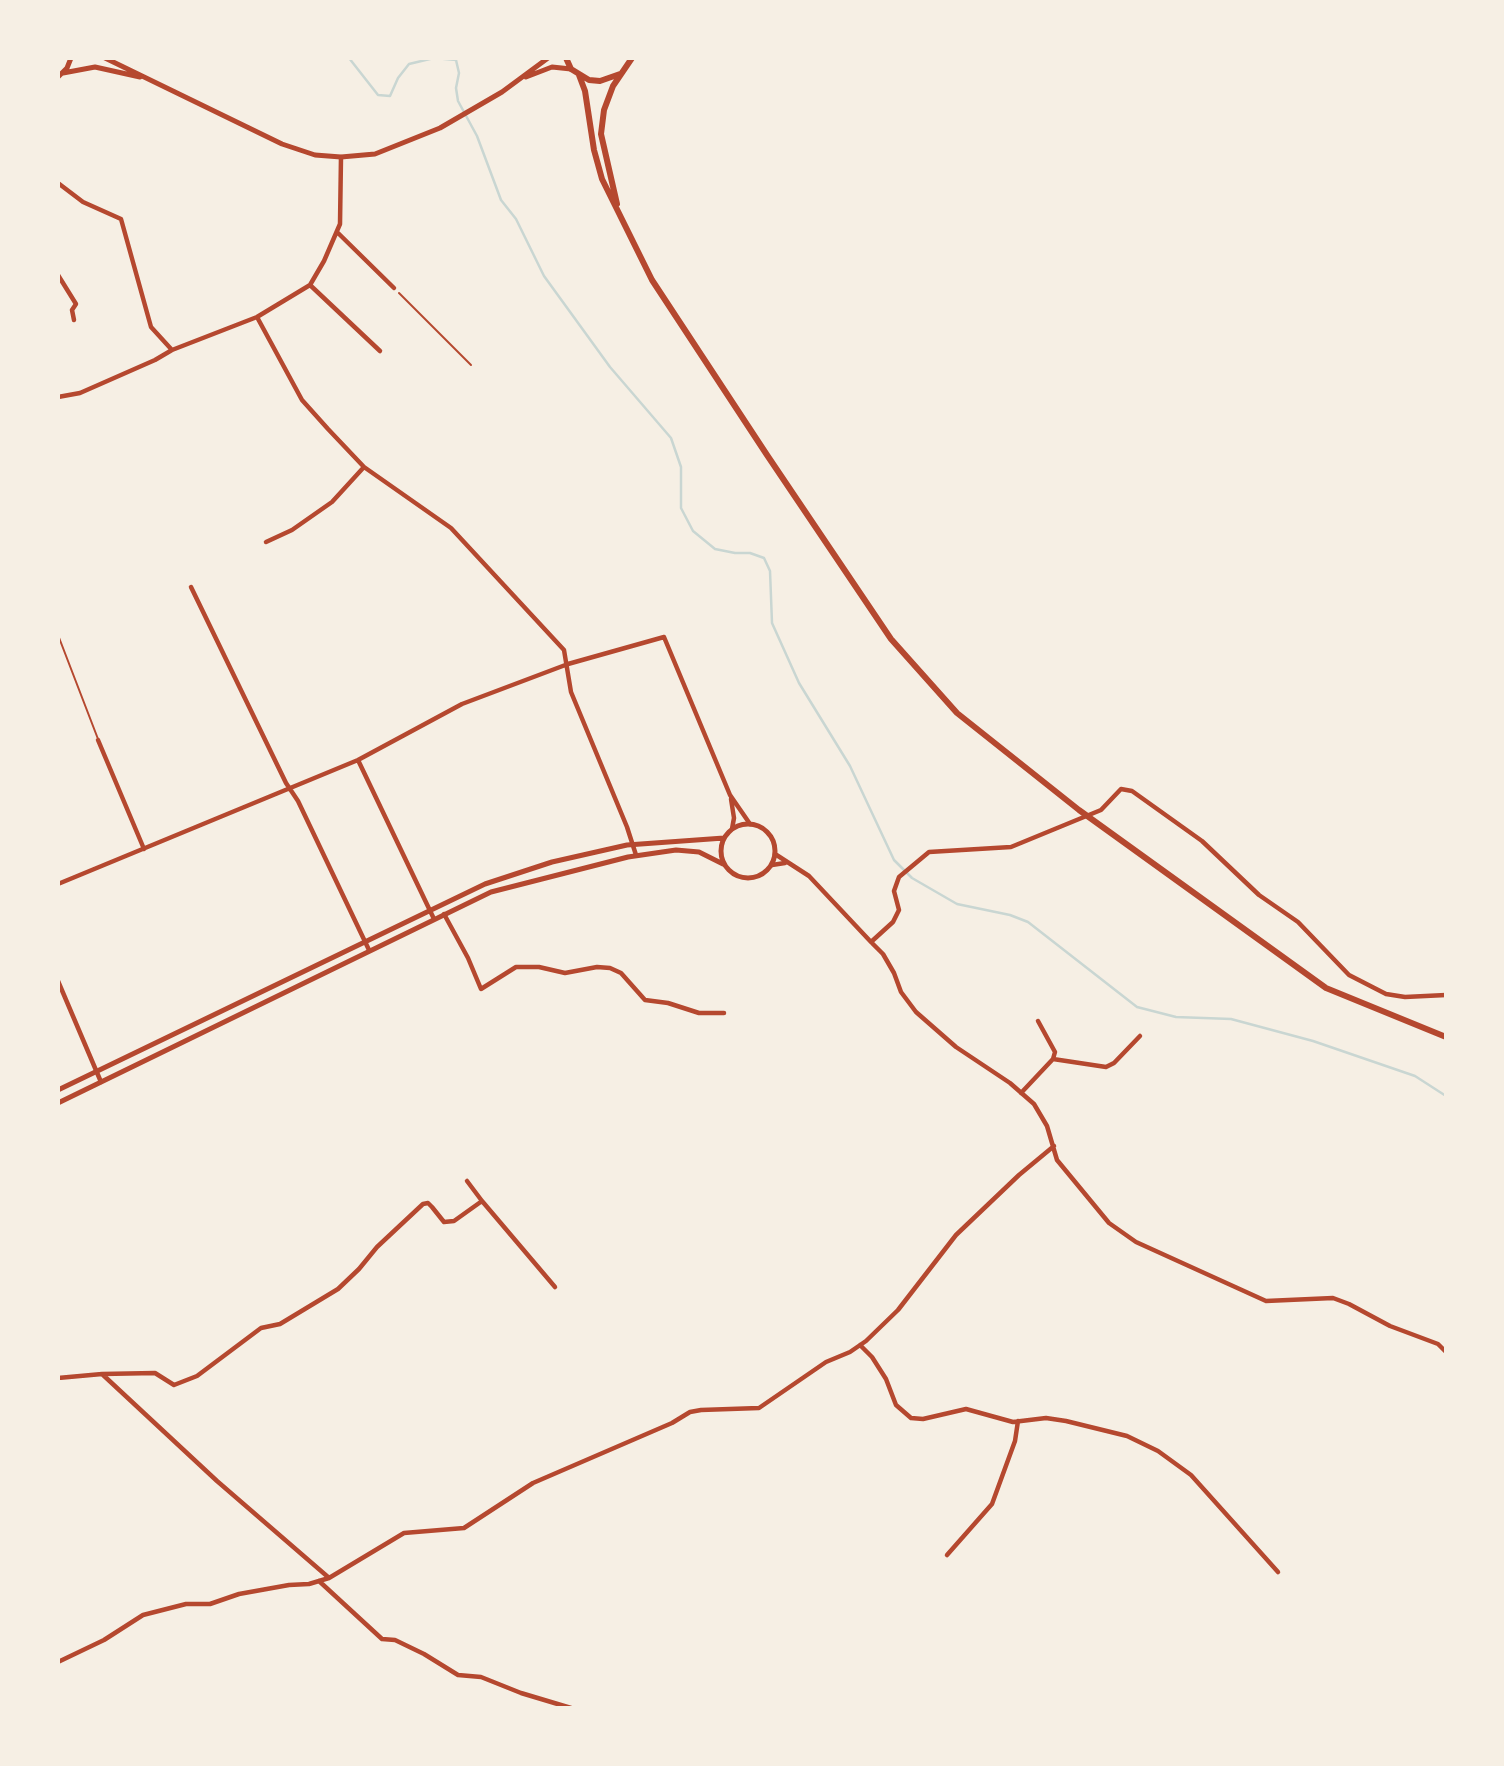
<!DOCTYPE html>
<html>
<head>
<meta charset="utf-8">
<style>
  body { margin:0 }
  #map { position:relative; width:1504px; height:1766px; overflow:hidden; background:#f6efe4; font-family:Rubik,sans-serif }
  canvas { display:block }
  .frame { position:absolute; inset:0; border:60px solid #f6efe4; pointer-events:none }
</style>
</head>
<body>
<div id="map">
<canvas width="1504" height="1766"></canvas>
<div class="frame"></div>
</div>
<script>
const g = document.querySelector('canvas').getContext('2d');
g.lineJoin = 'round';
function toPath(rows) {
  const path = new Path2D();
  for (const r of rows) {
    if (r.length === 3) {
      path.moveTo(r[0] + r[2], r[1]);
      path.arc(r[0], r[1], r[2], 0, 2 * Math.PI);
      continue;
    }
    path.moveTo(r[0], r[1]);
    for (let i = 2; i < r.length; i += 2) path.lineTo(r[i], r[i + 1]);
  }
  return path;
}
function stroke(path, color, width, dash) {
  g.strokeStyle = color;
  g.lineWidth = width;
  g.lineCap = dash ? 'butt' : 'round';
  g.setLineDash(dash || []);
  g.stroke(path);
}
const stream = toPath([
  [349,58,378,95,390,96,398,78,409,64,434,58,456,60,459,73,456,88,458,101,477,136,501,200,516,219,544,276,610,367,671,438,681,467,681,508,693,531,715,549,735,553,750,553,764,558,770,571,772,623,799,683,850,766,894,860,912,878,957,904,1010,915,1028,922,1137,1007,1176,1017,1231,1019,1313,1041,1415,1076,1446,1096]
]);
const path = toPath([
  [399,293,471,365]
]);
const service = toPath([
  [58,635,98,739]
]);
const minor = toPath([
  [58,183,83,202,121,219,151,327,172,350],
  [337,232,394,288],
  [58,275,76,304,72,310,74,320],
  [310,285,380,351],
  [257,317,302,400,328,429,364,467,451,528,564,650,571,692,627,827,636,855],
  [58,397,80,393,155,360,172,350,257,317,310,285,324,261,340,224,341,157],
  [266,542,292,530,332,502,364,467],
  [191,587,286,783,298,801,369,950],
  [98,740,144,849],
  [358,760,434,919],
  [731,799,734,818,732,829],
  [775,854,809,876,871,942,893,922,899,910,894,891,899,877,929,852,1011,847,1101,810,1121,789,1132,791,1202,841,1259,895,1298,922,1349,975,1386,994,1405,997,1446,995],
  [772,865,785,863],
  [58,884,358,760,462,704,568,664,664,637,730,795,750,824],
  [444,914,468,958,481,989,516,967,539,967,565,973,597,967,610,968,621,973,645,1000,668,1003,699,1013,724,1013],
  [871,942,883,954,894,973,901,992,916,1012,956,1047,1010,1083,1034,1104,1047,1126,1057,1160,1109,1223,1136,1242,1266,1301,1333,1298,1349,1304,1390,1326,1438,1344,1446,1352],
  [58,981,101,1082],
  [1038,1021,1055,1052,1053,1059],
  [1021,1093,1053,1059,1106,1067,1114,1063,1140,1036],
  [482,1201,555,1287],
  [860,1345,872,1357,886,1379,896,1405,911,1418,923,1419,966,1409,1013,1422,1046,1418,1066,1421,1127,1436,1158,1451,1191,1475,1278,1572],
  [102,1374,155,1373,174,1385,197,1376,261,1328,280,1324,338,1289,359,1269,377,1247,423,1204,428,1203,432,1207,444,1222,454,1221,482,1201,467,1181],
  [58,1378,102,1374,217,1481,328,1577],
  [947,1555,992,1504,1015,1441,1018,1421],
  [319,1581,382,1639,395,1640,424,1654,458,1675,481,1677,521,1693,571,1708],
  [58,1662,104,1640,143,1615,186,1604,210,1604,239,1594,289,1585,309,1584,329,1578,404,1533,464,1528,533,1483,672,1423,690,1412,701,1410,759,1408,826,1362,850,1352,866,1341,898,1310,956,1235,1019,1175,1054,1146]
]);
const tertiary = toPath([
  [748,851,27],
  [58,1090,485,884,552,862,627,845,724,838],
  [58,1103,491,892,628,857,676,850,699,852,723,864]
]);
const secondary = toPath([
  [105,58,282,144,315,155,341,157,375,154,440,128,502,92,548,58],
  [63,73,95,67,140,77],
  [58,77,67,68,71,58],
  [526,77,552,67,571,69]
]);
const primary = toPath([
  [566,58,571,69,589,80,600,81,620,74],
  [579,75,585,91,594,150,602,179,652,280,767,455,891,639,957,713,1079,810,1326,988,1446,1037],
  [617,204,601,134,604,110,613,86,632,58]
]);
stroke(stream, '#c9d6d2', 2.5);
stroke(path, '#b5482f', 2);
stroke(service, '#b5482f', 2);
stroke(minor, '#b5482f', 4.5);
stroke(tertiary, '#b5482f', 5);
stroke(secondary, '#b5482f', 5);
stroke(primary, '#b5482f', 6);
</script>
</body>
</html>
